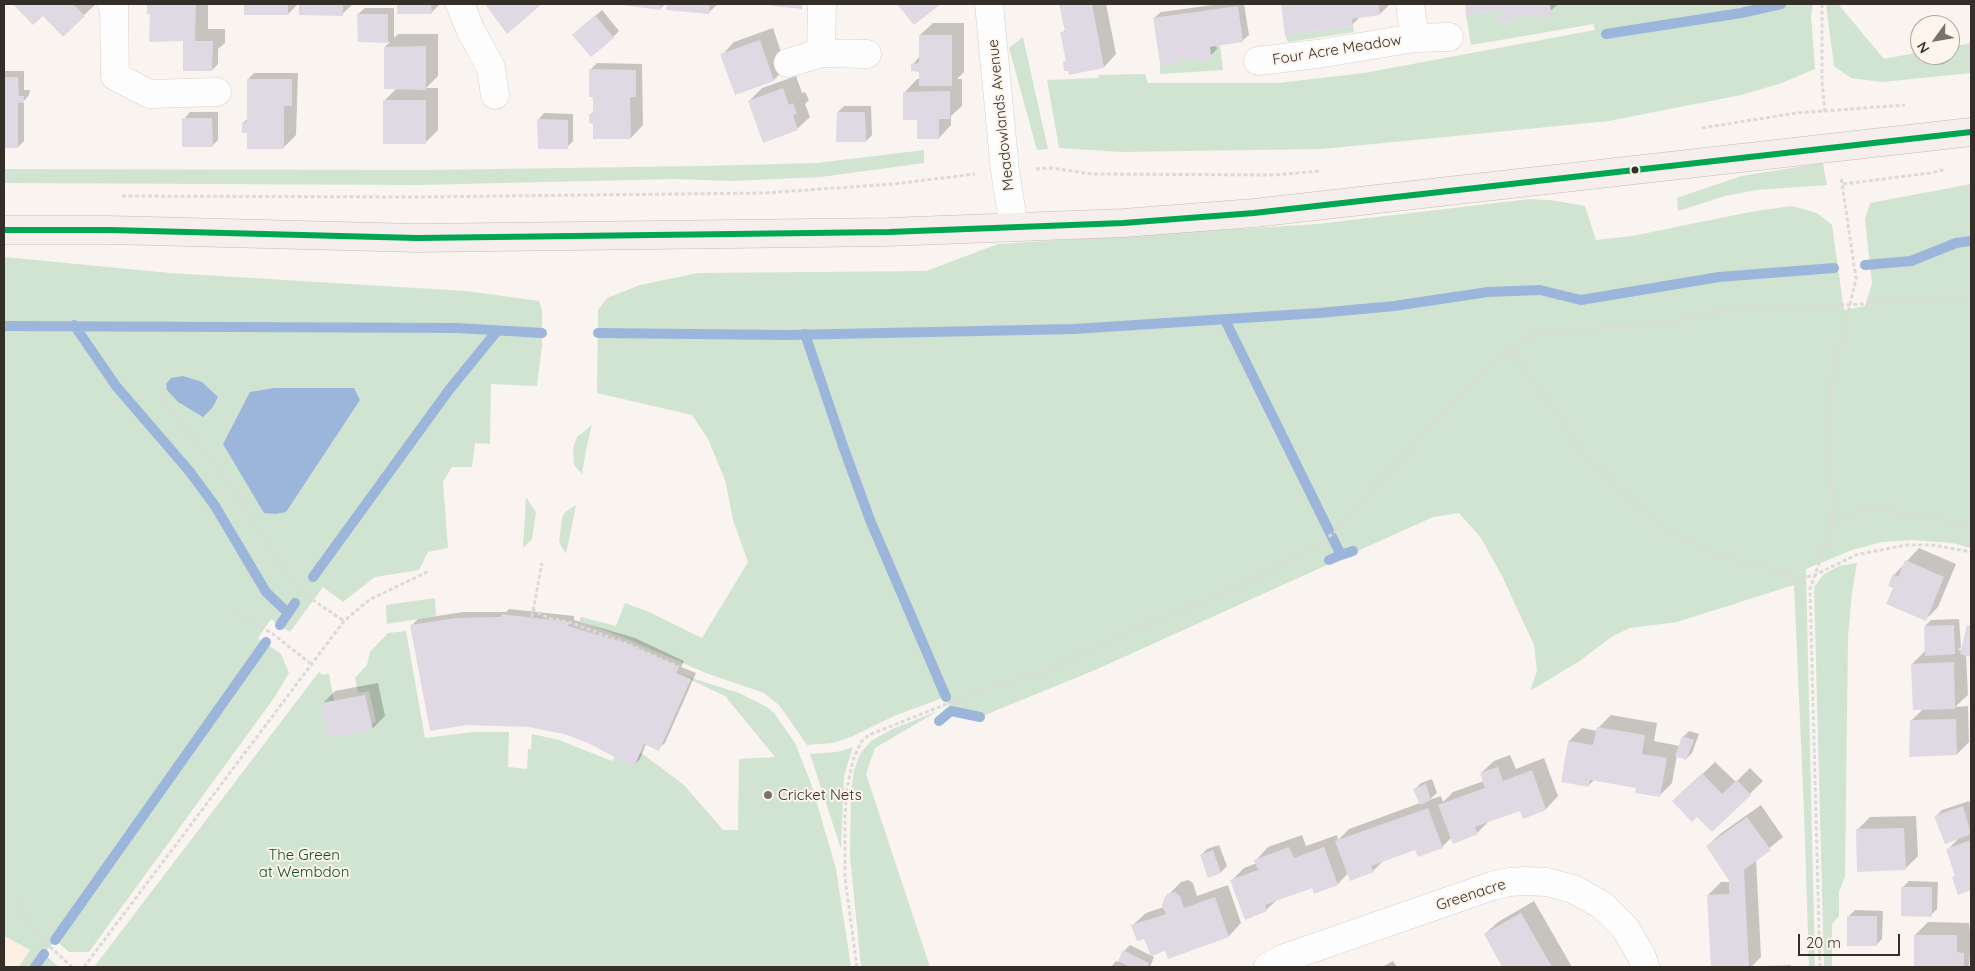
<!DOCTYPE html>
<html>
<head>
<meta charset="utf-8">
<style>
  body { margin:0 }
  #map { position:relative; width:1975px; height:971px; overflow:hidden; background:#f9f4ef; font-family:Quicksand,sans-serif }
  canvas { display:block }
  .frame { position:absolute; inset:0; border:5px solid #342e29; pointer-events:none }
  .north { position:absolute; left:1910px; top:15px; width:50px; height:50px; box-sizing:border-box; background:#fdf4eb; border:1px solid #ada59d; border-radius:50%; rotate:238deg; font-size:14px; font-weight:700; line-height:20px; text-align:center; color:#342e29 }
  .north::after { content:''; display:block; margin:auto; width:18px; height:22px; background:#79736e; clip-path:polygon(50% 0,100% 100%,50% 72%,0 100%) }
  .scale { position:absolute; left:1798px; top:934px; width:102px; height:22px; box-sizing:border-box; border:2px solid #342e29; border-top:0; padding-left:6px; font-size:15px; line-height:18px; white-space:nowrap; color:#342e29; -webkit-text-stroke:4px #fdf4eb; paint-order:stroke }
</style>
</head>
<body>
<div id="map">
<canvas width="1975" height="971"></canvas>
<div class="frame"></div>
<div class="north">N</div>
<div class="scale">20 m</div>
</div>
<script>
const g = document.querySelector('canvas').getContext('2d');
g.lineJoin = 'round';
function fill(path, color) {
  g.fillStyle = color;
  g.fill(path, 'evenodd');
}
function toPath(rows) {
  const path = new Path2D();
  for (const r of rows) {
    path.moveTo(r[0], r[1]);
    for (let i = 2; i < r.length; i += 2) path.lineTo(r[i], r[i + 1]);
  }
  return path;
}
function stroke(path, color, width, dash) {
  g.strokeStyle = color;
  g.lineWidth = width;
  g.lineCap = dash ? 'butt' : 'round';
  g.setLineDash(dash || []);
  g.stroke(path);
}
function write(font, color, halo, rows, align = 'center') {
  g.font = font + ' Quicksand,sans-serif';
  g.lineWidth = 4;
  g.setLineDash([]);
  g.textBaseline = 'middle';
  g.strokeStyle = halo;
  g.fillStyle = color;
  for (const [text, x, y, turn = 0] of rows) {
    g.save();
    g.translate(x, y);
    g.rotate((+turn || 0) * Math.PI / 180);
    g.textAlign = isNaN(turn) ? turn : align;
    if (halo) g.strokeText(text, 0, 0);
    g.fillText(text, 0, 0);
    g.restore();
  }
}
const built = toPath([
  [4,936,30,950,19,967,4,967]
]);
const green = toPath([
  [1550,4,1813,4,1811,16,1815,69,1782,83,1741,95,1609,121,1322,149,1121,152,1059,148,1047,80,1099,78,1098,75,1145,74,1148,83,1278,83,1364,73,1595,30,1594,24,1471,45,1466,15,1499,10,1500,20,1506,23,1513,22,1516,17,1551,12],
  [1826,4,1838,4,1884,59,1920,52,1920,55,1950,55,1950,47,1971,43,1971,73,1882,82,1851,78,1834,66],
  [1353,26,1354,32,1288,42,1285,35],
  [1023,37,1048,149,1037,150,1009,48],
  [1220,45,1223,70,1160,74,1160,63,1166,66,1172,65,1176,61,1195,58,1199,62,1206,61,1211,56,1210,47],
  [924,150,924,163,821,177,731,181,675,179,418,185,4,183,4,169,424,170,703,166,817,163],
  [1823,163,1827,185,1756,190,1725,196,1678,211,1677,198,1741,176],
  [1971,184,1971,548,1952,543,1913,540,1882,542,1852,550,1806,569,1815,967,1809,967,1804,810,1794,585,1677,622,1630,628,1613,636,1578,662,1530,691,1537,671,1534,645,1502,576,1481,538,1459,513,1433,517,1095,670,980,717,951,711,945,697,894,716,851,737,833,743,807,745,779,705,764,693,706,673,625,638,579,621,581,617,616,626,625,603,649,612,702,638,748,562,733,520,725,480,708,439,692,415,597,393,598,310,607,298,640,285,698,273,926,271,998,244,1317,224,1530,199,1550,200,1585,206,1596,240,1632,236,1750,212,1792,206,1817,213,1832,225,1844,310,1865,306,1872,283,1865,219,1870,203],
  [4,257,170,273,466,291,539,301,542,311,542,345,537,386,491,384,490,444,475,443,472,467,452,467,443,482,448,548,428,552,419,570,375,577,343,602,323,587,290,632,271,619,258,638,281,654,289,673,274,698,89,952,69,952,55,940,44,954,59,967,19,967,30,950,4,936],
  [592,425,586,450,582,474,574,465,573,448,577,437],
  [526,497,536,512,532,539,523,548],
  [576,505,571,530,566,554,559,542,562,518,565,512],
  [1857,563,1852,592,1848,637,1845,877,1839,891,1839,916,1832,924,1832,967,1824,967,1814,587,1823,575,1839,566],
  [435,598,436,616,387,624,386,605],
  [406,631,425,738,473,732,509,732,508,767,527,769,528,749,531,749,532,734,559,740,612,761,615,755,640,752,684,785,723,830,738,830,739,759,775,757,725,696,676,673,739,693,767,707,774,713,795,743,812,786,836,869,851,967,94,967,319,672,322,675,329,674,334,701,321,703,372,730,372,723,376,722,369,691,358,693,355,678,367,665,370,652,388,633],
  [938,711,875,748,866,774,930,967,861,967,850,856,851,793,854,770,860,754,871,741,892,729],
  [853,747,844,776,841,849,810,754,837,752]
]);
const water = toPath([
  [183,376,202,382,218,397,213,407,203,417,178,402,167,390,166,384,171,378],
  [274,388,354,388,360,400,286,512,276,514,264,513,223,444,250,392]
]);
const shadow = toPath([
  [15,4,96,4,84,15,43,14,33,24],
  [149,4,208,4,208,29,225,29,225,43,218,49,218,64,212,70,184,40,151,12,148,12],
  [245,4,298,4,288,14,245,14],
  [300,4,353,4,342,14,300,14],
  [398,4,440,4,431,13,398,13],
  [486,4,540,4,507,32],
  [618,4,665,4,660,9],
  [668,4,718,4,708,13,668,9],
  [1061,4,1106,4,1116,54,1104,67,1064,62,1067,59,1062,33,1066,29],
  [1220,4,1244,4,1249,35,1242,41,1216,45,1217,49,1206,60,1154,18,1161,12],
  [1282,4,1390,4,1380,14,1360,17,1352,25,1286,34],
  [1466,4,1557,4,1557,5,1546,15,1536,13,1517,16,1513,20,1500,9,1468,13],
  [365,8,394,8,394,38,398,34,438,34,438,76,426,88,438,88,438,130,425,143,385,100,397,88,385,47,390,42,359,41,358,14],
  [602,10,619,31,613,37,580,29],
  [933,23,964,23,964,72,957,79,962,79,962,106,951,116,951,125,939,138,918,119,905,92,917,79,920,79,920,70,913,64,920,56,920,35],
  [773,28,786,67,774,80,735,93,722,55,734,42],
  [597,63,642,64,643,125,631,138,594,123,590,115,594,111,590,70],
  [4,71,24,71,24,90,30,90,29,95,24,101,24,141,18,147,4,147],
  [254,73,298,73,296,135,283,148,248,132,243,123,248,118,248,79],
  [796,76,802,93,805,92,809,100,805,104,810,117,797,129,749,101,762,88],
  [844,106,871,106,872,135,866,141,838,112],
  [190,112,218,112,218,140,212,146,184,119],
  [544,113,573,114,573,141,567,147,538,120],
  [1919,548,1956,564,1938,607,1925,620,1895,587,1894,575],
  [509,609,574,616,574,620,635,638,684,661,681,667,696,673,665,743,658,749,646,744,640,759,634,765,412,625,418,619,463,612,506,612],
  [1959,619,1961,647,1958,650,1961,650,1971,623,1971,656,1966,655,1968,695,1955,707,1968,706,1969,742,1957,754,1911,721,1924,708,1912,664,1925,651,1925,626,1931,620],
  [378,683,385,716,372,729,323,703,335,691],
  [1611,715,1657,723,1654,741,1680,746,1683,737,1689,731,1699,734,1692,753,1686,759,1677,755,1672,783,1659,796,1637,787,1594,780,1589,785,1563,781,1569,741,1582,728,1597,731,1598,728],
  [1510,755,1516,769,1544,758,1558,796,1546,809,1524,817,1521,809,1490,820,1477,833,1452,837,1442,847,1416,849,1384,860,1373,871,1348,873,1338,884,1315,892,1313,886,1277,900,1266,910,1232,880,1244,868,1257,863,1256,860,1268,847,1302,835,1306,846,1337,835,1338,840,1349,829,1420,803,1415,789,1421,783,1432,779,1437,793,1429,800,1441,796,1443,802,1453,792,1484,781,1481,773,1494,761],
  [1715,762,1736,782,1750,768,1763,781,1712,831,1687,789],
  [1969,801,1971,807,1971,889,1959,893,1954,877,1956,874,1947,850,1961,836,1936,816,1942,810],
  [1761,805,1783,837,1756,859,1761,957,1751,967,1712,967,1708,895,1721,882,1730,882,1707,846,1720,834],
  [1916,816,1918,856,1905,869,1857,830,1870,817],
  [1219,845,1227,866,1221,872,1201,855,1207,849],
  [1188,880,1193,883,1197,896,1228,885,1241,923,1229,936,1169,958,1166,949,1145,937,1133,925,1146,913,1164,907,1168,895,1181,882],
  [1909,881,1938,882,1937,909,1931,915,1902,888],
  [1534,901,1572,967,1504,967,1485,934,1498,922],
  [1855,910,1883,911,1882,939,1876,945,1848,917],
  [1928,922,1969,923,1971,940,1969,967,1915,967,1915,935],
  [1130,945,1154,957,1150,967,1153,967,1111,967,1116,961,1119,962,1124,951],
  [1393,961,1397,967,1382,967],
  [1791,965,1791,967,1763,967,1764,966]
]);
const stream = toPath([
  [1606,34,1741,13,1781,4],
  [1865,265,1911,261,1956,243,1971,241],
  [1225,320,1341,555,1353,551],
  [74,325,116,386,190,472,215,506,266,592,288,613],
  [4,326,457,328,542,333],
  [598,333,787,335,1074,329,1319,313,1394,306,1488,292,1540,290,1581,300,1719,277,1834,268],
  [805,334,843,446,870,520,946,697],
  [1329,560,1341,555],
  [313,577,449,390,497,331],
  [280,625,295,603],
  [939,721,951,711,980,717],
  [55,940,266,642],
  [35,967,44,954]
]);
const building = toPath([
  [13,4,73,4,85,16,63,37,43,16,33,25],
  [147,4,196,4,195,41,213,41,212,71,183,71,183,41,149,42,150,14,147,14],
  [244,4,288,4,288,15,244,15],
  [299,4,343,4,343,16,299,15],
  [397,4,431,4,432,14,397,14],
  [485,4,542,4,507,34],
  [615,4,661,4,660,10],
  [667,4,710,4,709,14,666,10],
  [772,4,802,4,802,9,772,6],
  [897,4,941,4,914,25],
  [1059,4,1092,4,1104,68,1069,75,1068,71,1064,71,1063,62,1066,61,1060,32,1065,32],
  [1281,4,1379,4,1380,15,1352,19,1353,26,1285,35],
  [1465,4,1550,4,1551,12,1547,17,1540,18,1535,15,1516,17,1513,22,1506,23,1500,20,1499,10,1466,15],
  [1238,6,1243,42,1210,47,1211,56,1206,61,1199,62,1195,58,1176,61,1172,65,1166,66,1160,63,1153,18],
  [357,14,388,14,388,43,358,42],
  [595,15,614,38,591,57,572,35],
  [919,35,952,35,952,86,919,86,919,72,911,71,911,64,919,63],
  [760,40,774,81,735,95,720,54],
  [426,46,426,90,384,89,384,47],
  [589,69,636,70,636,97,630,97,631,139,593,139,593,124,589,123,589,114,593,114,593,97,589,97],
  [4,77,18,77,19,96,24,96,24,103,18,103,18,148,4,148],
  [247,79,292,79,292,106,284,106,284,149,247,149,247,133,242,133,242,123,247,122],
  [783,88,789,105,793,103,797,114,793,115,798,130,763,143,748,101],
  [950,91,950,119,939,119,939,139,917,139,917,120,903,120,903,92],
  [383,100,426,100,426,144,383,144],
  [837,112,865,112,866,142,836,142],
  [182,118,212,118,213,147,182,147],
  [537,119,568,120,568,149,538,149],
  [1905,560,1944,577,1926,621,1886,604,1893,588,1888,586,1893,574,1898,577],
  [501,614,569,622,568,626,628,644,679,667,676,673,691,679,659,751,644,744,634,767,588,743,564,734,528,727,467,725,430,731,410,625,456,618,501,617],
  [1954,625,1955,654,1925,656,1924,626],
  [1967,625,1971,626,1971,657,1960,654],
  [1954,662,1955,709,1913,710,1911,664],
  [365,695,373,730,328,738,321,703],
  [1956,719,1957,755,1909,757,1910,720],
  [1597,727,1645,735,1642,754,1667,758,1660,797,1635,793,1636,788,1590,780,1589,787,1561,782,1568,741,1593,745],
  [1682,736,1694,740,1686,760,1675,756],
  [1498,767,1503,781,1532,770,1546,810,1523,819,1520,811,1497,819,1475,827,1478,834,1453,844,1438,805,1485,788,1480,773],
  [1702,773,1722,794,1737,780,1751,795,1712,832,1697,817,1692,822,1672,801],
  [1426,784,1431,800,1420,805,1413,789],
  [1963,806,1971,834,1945,844,1934,816],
  [1428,808,1443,848,1418,857,1415,850,1371,866,1374,872,1350,881,1335,841],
  [1747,817,1771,850,1744,870,1749,967,1711,967,1707,895,1729,894,1729,880,1706,846],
  [1904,828,1906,870,1857,872,1856,829],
  [1971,840,1971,890,1958,895,1952,877,1955,876,1946,849],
  [1289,847,1294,858,1324,847,1338,885,1314,894,1312,888,1265,905,1267,911,1245,920,1230,880,1258,870,1254,860],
  [1213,850,1221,873,1208,878,1200,855],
  [1901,887,1932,887,1932,917,1901,916],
  [1175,892,1180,896,1184,908,1215,897,1229,937,1168,959,1165,951,1151,956,1144,939,1137,941,1131,925,1166,914,1162,906,1164,899,1167,894],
  [1521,913,1548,960,1552,967,1502,967,1484,934],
  [1847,916,1877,916,1877,946,1847,946],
  [1914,935,1957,935,1957,952,1964,953,1964,966,1914,967],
  [1123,950,1149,963,1147,967,1130,967,1118,961]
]);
const path = toPath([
  [1822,4,1822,81,1825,113],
  [1702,128,1796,113,1905,105],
  [1036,169,1051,168,1092,174,1274,175,1321,171],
  [1843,184,1931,173,1946,169],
  [122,196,412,197,764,193,893,184,975,174],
  [1511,349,1587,458,1661,527,1714,554,1802,578,1815,575,1856,555,1906,545,1933,545,1971,552],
  [160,398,211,458,242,502,282,567,313,600,344,621],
  [1832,522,1867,508,1943,519,1971,529],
  [227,607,273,634,310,663],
  [532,609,548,618,569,622,628,644,679,667],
  [532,617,542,563],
  [19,899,22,911,32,930,72,967],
  [84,967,344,621,369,600,429,571],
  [857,967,845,878,845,814,847,789,853,760,861,742,869,735,984,689,1039,674,1122,635,1242,585,1315,548,1337,530,1407,451,1461,393,1505,353,1528,337,1544,333,1660,323,1704,316,1721,310,1742,307,1798,307,1946,300,1971,296],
  [1820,967,1810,589,1831,529,1834,499,1826,463,1828,413,1832,380,1856,279,1841,177]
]);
const minor = toPath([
  [112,4,114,6,115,76,149,94,217,92],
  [460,4,470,29,491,68,495,95],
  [989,4,1005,171,1014,227],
  [1410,4,1415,38],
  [821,53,822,4],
  [1258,61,1317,54,1415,38,1449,37],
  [788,63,821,53,867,54],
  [1268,967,1282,959,1492,886,1509,882,1525,881,1547,882,1573,889,1602,905,1626,929,1642,957,1645,967]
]);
const major = toPath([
  [4,230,110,230,417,238,889,232,1123,223,1254,213,1971,132]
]);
const bus1 = toPath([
  [4,230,110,230,417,238,889,232,1123,223,1254,213,1971,132]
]);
const markers = [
  [1635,170,4.5,"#342e29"],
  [768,795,5,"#79736e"]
];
const streetNames = [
  ["Four Acre Meadow",1337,50,-9],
  ["Meadowlands Avenue",1001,115,-96],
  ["Greenacre",1471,895,-18]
];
const poiNames = [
  ["Cricket Nets",778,795]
];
const parkNames = [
  ["The Green",304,855],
  ["at Wembdon",304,872]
];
fill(built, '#fceee1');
fill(green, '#d1e4d1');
fill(water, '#9bb6da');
fill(shadow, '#0003');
stroke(stream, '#9bb6da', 10);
fill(building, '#dfd9e3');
stroke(minor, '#d6d0cb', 29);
stroke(major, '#c5b8b4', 29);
stroke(path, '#dcdad9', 3, [4, 2.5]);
stroke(minor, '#fefdfd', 28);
stroke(major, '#f6eeec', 28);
stroke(bus1, '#00a651', 6);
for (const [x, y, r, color] of markers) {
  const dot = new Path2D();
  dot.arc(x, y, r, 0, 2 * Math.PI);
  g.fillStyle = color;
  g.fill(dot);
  stroke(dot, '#fdf4eb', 2);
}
write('15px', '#342e29', '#fdf4eb', streetNames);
write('15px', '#342e29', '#fdf4eb', poiNames, 'left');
write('15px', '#0b4f24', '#fdf4eb', parkNames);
</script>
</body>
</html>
